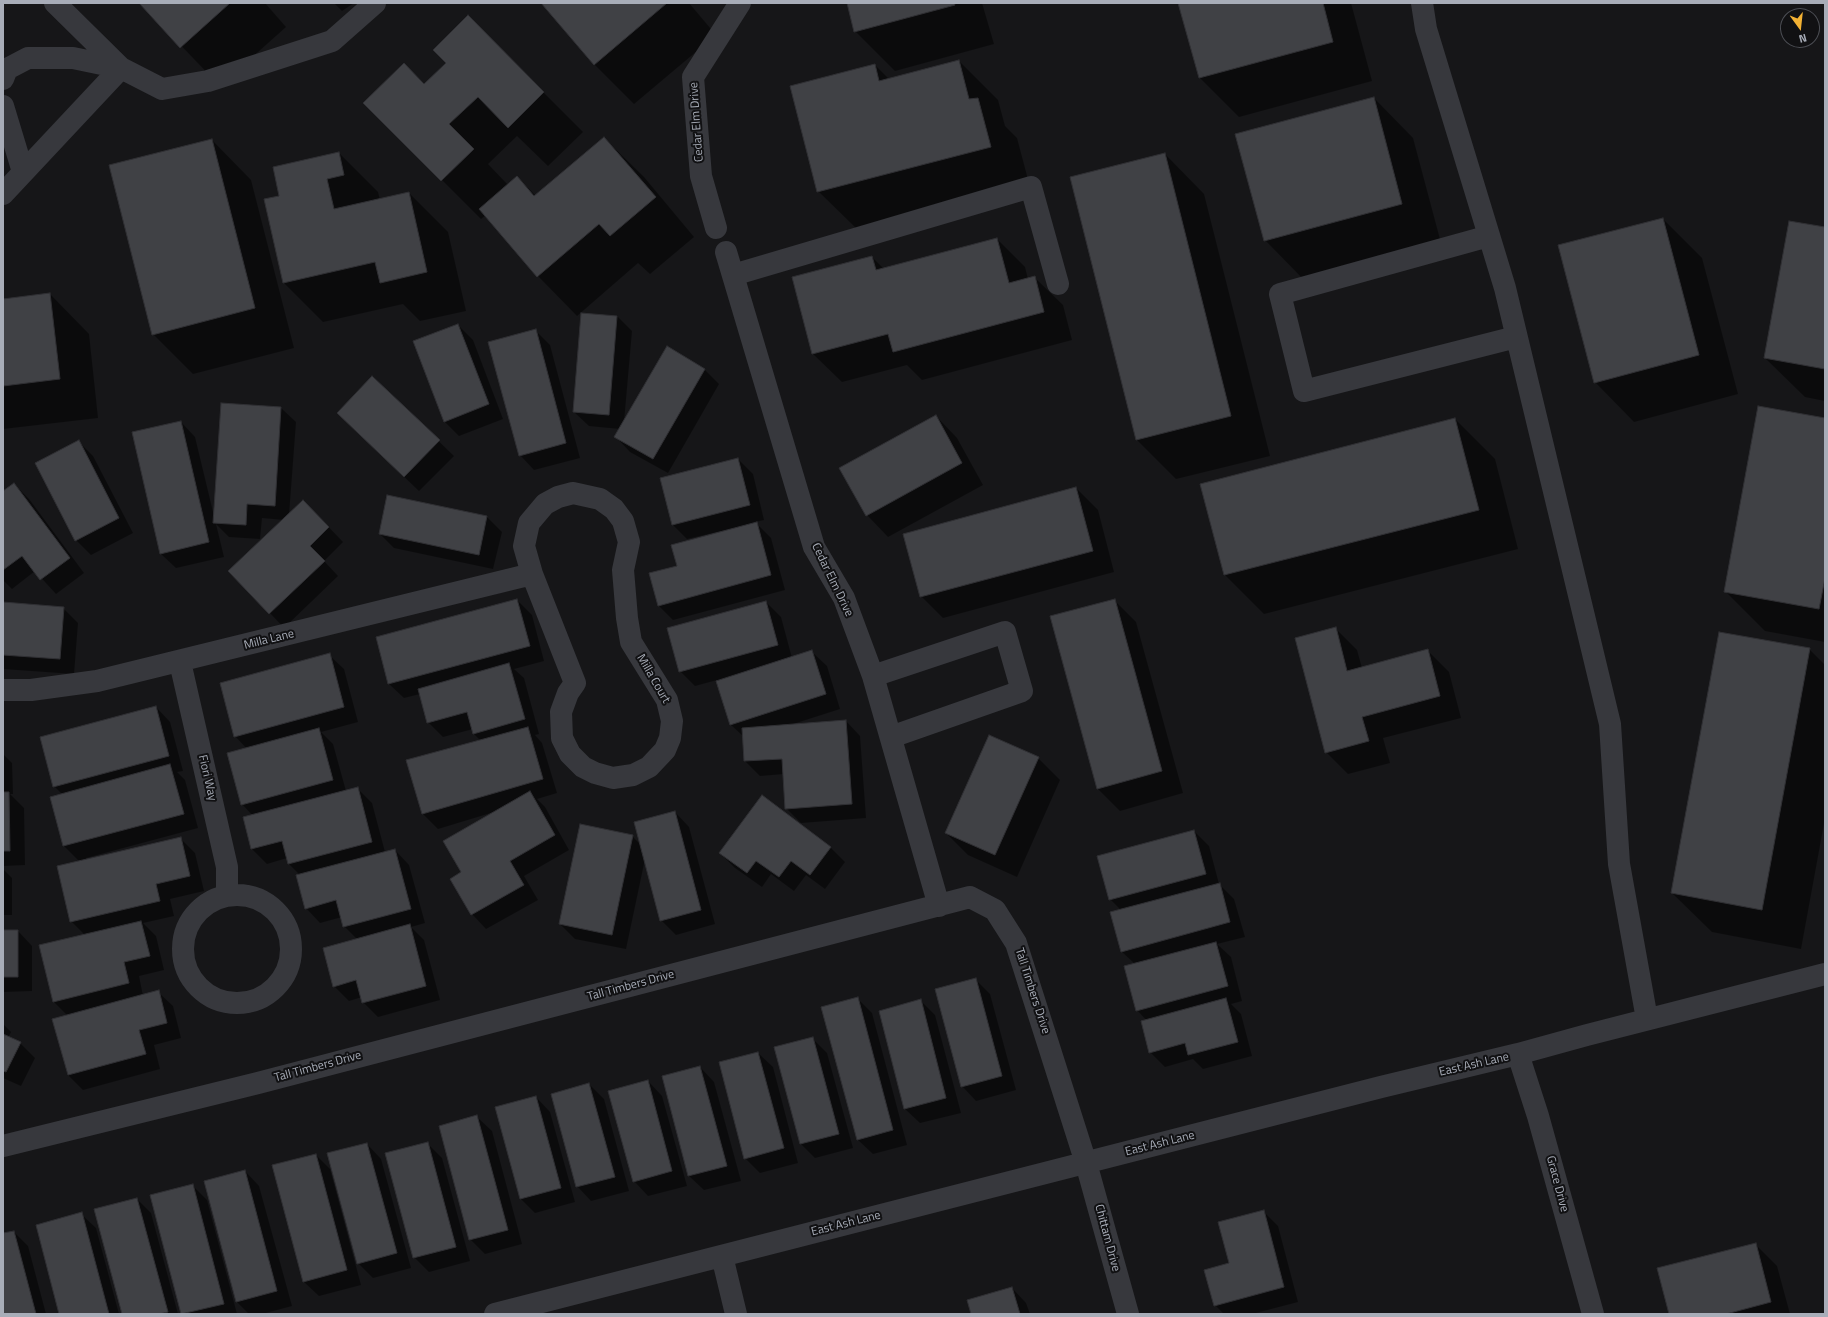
<!DOCTYPE html>
<html>
<head>
<meta charset="utf-8">
<style>
  body { margin:0 }
  #map { position:relative; width:1828px; height:1317px; overflow:hidden; background:#161618; font-family:"Titillium Web",sans-serif }
  canvas { display:block }
  .frame { position:absolute; inset:0; border:4px solid #a8adb8; pointer-events:none }
  .north { position:absolute; left:1780px; top:8px; width:40px; height:40px; box-sizing:border-box; background:#111113; border:1px solid #4d4f55; border-radius:50%; rotate:165deg; font-size:11px; font-weight:700; line-height:16px; text-align:center; color:#a8adb8 }
  .north::after { content:''; display:block; margin:auto; width:14px; height:18px; background:#f2b134; clip-path:polygon(50% 0,100% 100%,50% 72%,0 100%) }
</style>
</head>
<body>
<div id="map">
<canvas width="1828" height="1317"></canvas>
<div class="frame"></div>
<div class="north">N</div>
</div>
<script>
const g = document.querySelector('canvas').getContext('2d');
g.lineJoin = 'round';
function fill(path, color) {
  g.fillStyle = color;
  g.fill(path, 'evenodd');
}
function toPath(rows) {
  const path = new Path2D();
  for (const r of rows) {
    if (r.length === 3) {
      path.moveTo(r[0] + r[2], r[1]);
      path.arc(r[0], r[1], r[2], 0, 2 * Math.PI);
      continue;
    }
    path.moveTo(r[0], r[1]);
    for (let i = 2; i < r.length; i += 2) path.lineTo(r[i], r[i + 1]);
  }
  return path;
}
function stroke(path, color, width, dash) {
  g.strokeStyle = color;
  g.lineWidth = width;
  g.lineCap = dash ? 'butt' : 'round';
  g.setLineDash(dash || []);
  g.stroke(path);
}
function write(font, color, halo, rows, align = 'center') {
  g.font = font + ' "Titillium Web",sans-serif';
  g.lineWidth = 4;
  g.setLineDash([]);
  g.textBaseline = 'middle';
  g.strokeStyle = halo;
  g.fillStyle = color;
  for (const [text, x, y, turn = 0] of rows) {
    g.save();
    g.translate(x, y);
    g.rotate((+turn || 0) * Math.PI / 180);
    g.textAlign = isNaN(turn) ? turn : align;
    if (halo) g.strokeText(text, 0, 0);
    g.fillText(text, 0, 0);
    g.restore();
  }
}
const shadow = toPath([
  [140,3,265,3,286,27,220,86],
  [334,3,354,3,342,11],
  [542,3,689,3,716,35,634,104,595,65],
  [848,3,982,3,994,44,895,71,855,31],
  [1179,3,1351,3,1372,81,1239,117,1200,78],
  [468,17,583,132,548,166,517,136,488,164,508,185,517,177,536,196,604,138,644,177,694,237,650,274,638,263,577,316,538,276,486,215,481,219,365,103,425,85,447,63],
  [959,61,998,100,1005,126,1017,138,1030,187,858,230,818,191,875,65,889,79],
  [1374,98,1413,138,1441,243,1304,280,1265,240],
  [212,140,251,180,294,348,193,374,153,334],
  [339,153,378,192,380,200,409,193,448,232,466,311,420,321,403,304,323,322,284,283,265,200,280,197],
  [1165,154,1204,194,1270,456,1176,479,1137,440],
  [1663,219,1702,258,1738,394,1634,422,1595,382],
  [1825,228,1825,401,1805,397,1765,358],
  [997,239,1025,267,1028,279,1034,277,1063,305,1072,340,922,380,907,365,842,382,813,354,793,278,872,257,884,269],
  [50,294,89,334,98,418,3,429,3,300],
  [582,314,617,316,632,331,624,422,704,369,719,384,668,473,630,452,616,437,620,429,589,426,574,412],
  [458,325,473,340,503,419,459,436,444,421],
  [535,330,550,345,580,458,534,470,520,455],
  [372,377,454,456,419,491,353,428],
  [281,408,296,422,289,515,318,516,343,542,324,561,338,576,284,628,270,613,284,520,262,518,260,539,229,537,216,524,224,557,176,568,161,554,181,422,195,437,214,516],
  [936,416,957,438,983,485,888,537,867,515],
  [1455,419,1495,459,1518,549,1264,614,1225,575],
  [1825,420,1825,642,1765,631,1725,591],
  [79,442,93,456,133,533,91,555,76,540],
  [738,459,753,474,764,520,755,522,771,538,785,590,673,620,658,605,678,566,735,529,734,528,687,539,673,525],
  [14,484,29,499,84,573,56,594,35,571,12,589,3,580,3,492],
  [1076,488,1098,510,1114,572,943,618,921,596],
  [387,496,487,517,502,532,493,569,394,548,380,534],
  [517,600,532,615,544,661,514,669,524,678,539,734,535,735,542,743,557,793,537,799,545,807,569,850,524,876,538,900,486,929,472,914,463,872,494,812,438,829,423,814,407,761,481,741,474,734,473,729,443,737,428,722,420,694,404,698,389,684],
  [1114,600,1136,622,1183,793,1120,811,1098,789,1051,617],
  [766,602,781,617,792,658,812,652,827,666,840,709,790,725,846,721,860,736,866,818,801,823,786,808,784,774,760,776,745,761,744,737,730,724,717,680,695,686,680,671],
  [3,603,63,608,78,623,74,674,3,669],
  [1336,629,1357,650,1362,668,1427,650,1449,672,1461,718,1383,738,1390,763,1348,774,1326,752],
  [1809,649,1825,665,1825,818,1801,949,1712,932,1672,893],
  [329,655,344,669,358,722,321,732,333,744,346,791,357,788,372,803,385,852,395,850,409,865,425,923,411,927,424,940,440,1000,378,1017,363,1002,362,997,349,1001,334,986,357,939,344,926,342,917,320,923,306,908,300,875,289,864,287,858,267,864,252,849,244,818,253,816,242,804,247,749,235,736],
  [156,707,170,722,183,771,177,772,185,780,198,828,86,858,86,860,180,838,195,853,204,891,170,899,174,916,143,923,156,936,164,970,139,976,143,996,158,992,173,1006,181,1038,154,1045,160,1069,83,1090,68,1075,54,1020,68,1016,53,1001,85,935,71,921,80,862,64,846,62,794,54,786],
  [3,754,12,763,13,794,10,794,24,808,25,865,3,866],
  [1038,758,1060,780,1017,877,968,855,946,833],
  [763,797,831,848,845,862,825,889,806,875,794,891,771,874,762,887,735,868,720,853],
  [675,812,689,827,715,924,676,935,661,920,645,859,626,949,575,939,560,924,632,836,641,845],
  [1194,831,1209,846,1219,884,1234,899,1245,937,1217,944,1231,957,1242,1001,1231,1004,1241,1014,1252,1056,1203,1069,1193,1059,1165,1067,1150,1052,1147,1021,1137,1010,1135,964,1121,951,1121,910,1110,899],
  [3,869,12,878,12,915,3,915],
  [3,931,18,931,32,946,32,991,3,992],
  [975,979,990,994,1016,1090,976,1101,962,1086],
  [857,998,872,1013,907,1145,873,1154,858,1140],
  [921,1001,935,1015,961,1113,920,1123,905,1109],
  [3,1024,11,1032,8,1038,20,1043,35,1058,21,1086,3,1078],
  [812,1038,827,1053,853,1148,815,1158,801,1144],
  [758,1053,773,1067,798,1163,760,1173,745,1158],
  [700,1067,714,1082,741,1181,704,1190,689,1176,663,1077],
  [648,1081,662,1096,687,1186,648,1196,634,1181],
  [589,1084,604,1099,629,1191,591,1201,577,1186],
  [536,1097,550,1112,575,1202,535,1213,520,1198],
  [477,1117,492,1131,522,1244,485,1254,470,1239],
  [427,1143,442,1158,470,1261,429,1272,414,1257],
  [367,1144,381,1159,411,1268,373,1278,358,1263],
  [316,1155,330,1169,361,1285,319,1296,304,1282,273,1166],
  [245,1171,259,1186,292,1306,262,1314,249,1314,237,1302,205,1182],
  [192,1185,207,1200,237,1314,182,1314,151,1195],
  [137,1199,151,1213,178,1314,123,1314],
  [1263,1211,1278,1226,1298,1302,1252,1314,1224,1314,1215,1305,1230,1264],
  [81,1214,96,1228,119,1314,61,1314],
  [14,1232,28,1246,46,1314,3,1314,3,1234],
  [1755,1244,1777,1266,1790,1314,1670,1314],
  [1012,1288,1026,1303,1030,1314,972,1314]
]);
const building = toPath([
  [139,3,230,3,180,48,139,3],
  [541,3,667,3,594,65,541,3],
  [847,3,954,3,955,5,854,32,847,3],
  [1178,3,1323,3,1333,42,1199,78,1178,3],
  [468,15,544,92,508,128,478,97,449,124,474,149,441,181,363,103,404,63,424,84,446,63,433,50,468,15],
  [959,60,969,99,978,98,991,147,817,192,790,86,875,64,879,81,959,60],
  [1374,97,1402,204,1264,241,1235,134,1374,97],
  [604,137,656,197,610,236,599,224,537,277,479,209,517,176,534,196,604,137],
  [212,139,255,308,152,335,109,165,212,139],
  [339,152,344,175,327,179,334,209,409,192,427,272,380,283,375,262,283,283,264,199,279,196,273,167,339,152],
  [1165,153,1231,416,1136,440,1070,177,1165,153],
  [1663,218,1699,355,1594,383,1558,245,1663,218],
  [1789,221,1825,227,1825,369,1764,358,1789,221],
  [997,238,1009,283,1035,276,1044,312,893,352,888,334,812,354,792,277,872,256,876,270,997,238],
  [50,293,60,379,3,386,3,299,50,293],
  [581,313,617,316,609,415,573,412,581,313],
  [458,324,489,404,444,422,413,341,458,324],
  [536,329,566,443,519,456,488,342,536,329],
  [667,346,705,369,653,459,614,437,667,346],
  [372,376,440,440,404,477,337,413,372,376],
  [221,403,281,407,275,506,247,504,246,525,213,523,221,403],
  [1758,406,1825,418,1825,578,1819,609,1724,592,1758,406],
  [936,415,962,463,866,516,839,468,936,415],
  [1455,418,1479,510,1224,575,1200,484,1455,418],
  [181,421,209,542,160,554,132,432,181,421],
  [79,440,119,518,75,541,35,463,79,440],
  [738,458,750,505,672,525,660,478,738,458],
  [14,483,70,558,40,580,22,556,3,570,3,491,14,483],
  [1076,487,1093,551,920,597,903,534,1076,487],
  [387,495,487,516,479,555,379,534,387,495],
  [303,500,329,527,310,546,325,561,269,614,228,571,303,500],
  [757,522,771,575,658,606,649,573,677,566,671,545,757,522],
  [517,599,530,646,388,684,376,637,517,599],
  [1115,599,1162,771,1097,789,1050,616,1115,599],
  [766,601,778,645,679,672,667,628,766,601],
  [3,602,64,607,60,659,3,655,3,602],
  [1336,627,1347,671,1428,649,1440,696,1362,717,1369,741,1325,753,1295,638,1336,627],
  [1719,632,1810,648,1762,910,1671,893,1719,632],
  [812,650,826,694,730,725,716,681,812,650],
  [330,653,344,707,234,737,220,683,330,653],
  [509,663,525,719,473,734,467,712,427,723,418,689,509,663],
  [156,706,169,756,53,787,40,737,156,706],
  [846,720,852,804,785,809,782,759,744,761,742,728,846,720],
  [528,727,543,779,422,814,406,760,528,727],
  [319,728,333,780,241,805,227,753,319,728],
  [989,735,1039,757,995,855,945,833,989,735],
  [170,764,184,814,63,846,50,797,170,764],
  [358,787,372,842,288,864,282,841,251,849,243,817,358,787],
  [530,791,555,835,510,861,524,885,471,915,450,879,461,872,443,841,530,791],
  [3,792,9,792,10,851,3,851,3,792],
  [762,795,831,847,810,875,791,861,779,877,756,861,747,873,719,853,762,795],
  [675,811,701,910,660,921,634,822,675,811],
  [580,824,633,835,612,935,559,924,580,824],
  [1194,830,1206,874,1109,900,1097,856,1194,830],
  [181,837,190,876,156,884,160,901,70,922,57,866,181,837],
  [395,849,411,909,343,927,336,900,305,909,296,875,395,849],
  [1220,883,1230,922,1121,952,1110,912,1220,883],
  [141,921,150,956,124,962,129,983,53,1002,39,945,141,921],
  [410,924,426,986,362,1003,356,980,333,987,323,948,410,924],
  [3,930,18,930,18,977,3,977,3,930],
  [1216,942,1228,986,1136,1011,1124,966,1216,942],
  [976,978,1002,1076,961,1087,935,989,976,978],
  [159,990,167,1023,139,1030,146,1054,68,1075,52,1019,159,990],
  [858,997,893,1130,857,1140,821,1007,858,997],
  [1226,998,1238,1042,1188,1055,1185,1043,1149,1053,1141,1021,1226,998],
  [921,999,946,1098,904,1109,879,1011,921,999],
  [3,1034,21,1042,6,1072,3,1071,3,1034],
  [813,1037,839,1134,800,1144,774,1047,813,1037],
  [758,1052,784,1148,744,1159,719,1062,758,1052],
  [700,1066,727,1166,688,1176,662,1076,700,1066],
  [648,1080,672,1171,633,1182,608,1091,648,1080],
  [589,1083,615,1177,576,1187,551,1094,589,1083],
  [536,1096,561,1188,520,1199,495,1107,536,1096],
  [477,1115,508,1230,469,1240,439,1126,477,1115],
  [428,1142,456,1247,413,1258,385,1153,428,1142],
  [367,1143,397,1253,357,1264,327,1153,367,1143],
  [316,1154,347,1270,303,1282,272,1165,316,1154],
  [245,1170,277,1291,236,1302,204,1181,245,1170],
  [193,1184,224,1304,181,1314,150,1195,193,1184],
  [137,1198,168,1312,159,1314,122,1314,94,1209,137,1198],
  [1264,1210,1284,1287,1214,1306,1204,1270,1229,1263,1218,1222,1264,1210],
  [82,1212,109,1314,59,1314,36,1225,82,1212],
  [14,1231,36,1314,3,1314,3,1233,14,1231],
  [1756,1243,1771,1302,1726,1314,1669,1314,1657,1268,1756,1243],
  [1012,1287,1020,1314,971,1314,967,1300,1012,1287]
]);
const minor = toPath([
  [55,3,121,68,162,89,208,81,332,41,375,3],
  [1422,3,1426,29,1505,288,1610,724,1619,864,1647,1019],
  [3,79,7,69,28,58,73,58,121,68],
  [3,106,23,172],
  [3,194,121,68],
  [716,228,701,176,693,77,740,3],
  [1489,236,1280,294,1304,391,1516,337],
  [726,252,814,547,844,598,873,676,939,906],
  [733,275,1031,187,1058,284],
  [573,493,600,499,614,509,623,521,629,542,623,570,627,618,631,642,667,700,672,721,670,738,665,750,649,767,633,775,613,778,595,773,583,767,570,754,562,738,561,712,568,693,575,683,532,574,524,546,529,523,545,504,558,497,573,493],
  [180,662,227,867,227,895],
  [873,676,1005,632,1022,691,891,737],
  [3,690,31,690,97,681,532,574],
  [237,949,54],
  [1518,1054,1538,1116,1593,1314],
  [3,1146,258,1083,970,897,995,910,1016,943,1086,1163,1128,1314],
  [722,1256,736,1314],
  [495,1314,1381,1087,1518,1054,1587,1035,1825,974]
]);
const streetNames = [
  ["Cedar Elm Drive",697,122,-94],
  ["Cedar Elm Drive",832,580,64],
  ["Milla Lane",269,640,-14],
  ["Milla Court",653,679,60],
  ["Fiori Way",207,778,77],
  ["Tall Timbers Drive",631,986,-15],
  ["Tall Timbers Drive",1032,991,72],
  ["East Ash Lane",1474,1065,-13],
  ["Tall Timbers Drive",318,1067,-15],
  ["East Ash Lane",1160,1144,-14],
  ["Grace Drive",1557,1184,75],
  ["East Ash Lane",846,1224,-14],
  ["Chittam Drive",1107,1238,75]
];
fill(shadow, '#0007');
fill(building, '#404145');
stroke(building, '#303034', 1);
stroke(minor, '#37383d', 22);
write('12px', '#a8adb8', '#111113', streetNames);
</script>
</body>
</html>
